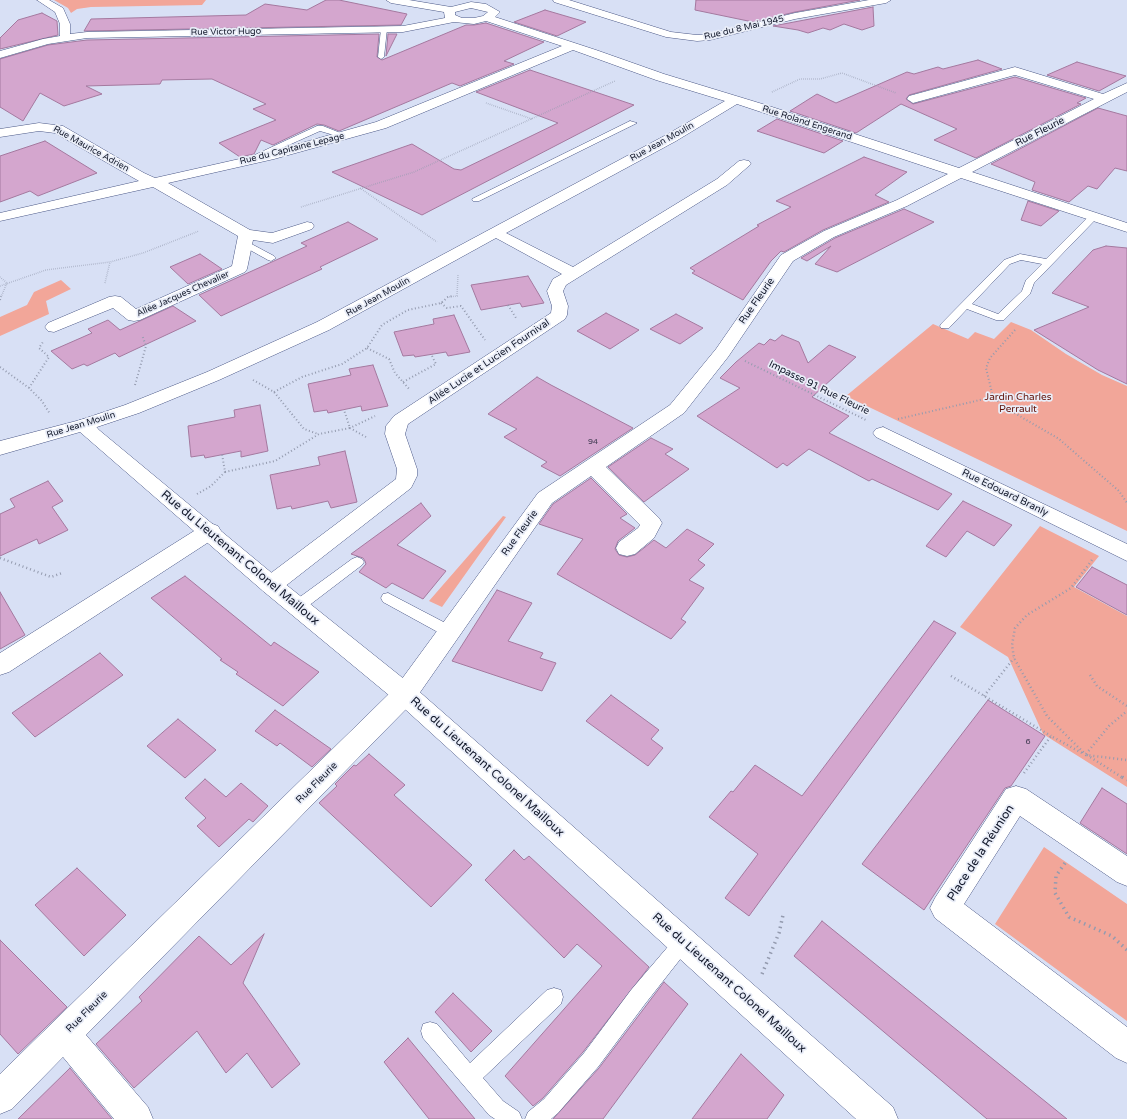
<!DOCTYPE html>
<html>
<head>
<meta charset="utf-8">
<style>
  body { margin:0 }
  canvas { display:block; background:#d8e0f5 }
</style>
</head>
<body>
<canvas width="1127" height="1119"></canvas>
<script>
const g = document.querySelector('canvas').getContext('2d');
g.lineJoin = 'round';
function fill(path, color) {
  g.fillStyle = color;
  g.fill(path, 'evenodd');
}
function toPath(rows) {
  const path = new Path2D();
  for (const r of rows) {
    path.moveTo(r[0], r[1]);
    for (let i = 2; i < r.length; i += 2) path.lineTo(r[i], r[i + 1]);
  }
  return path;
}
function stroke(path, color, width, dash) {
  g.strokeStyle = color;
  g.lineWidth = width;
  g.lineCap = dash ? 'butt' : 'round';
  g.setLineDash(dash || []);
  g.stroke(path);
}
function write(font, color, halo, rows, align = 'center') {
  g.font = font + ' "Varela Round",sans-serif';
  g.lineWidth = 3.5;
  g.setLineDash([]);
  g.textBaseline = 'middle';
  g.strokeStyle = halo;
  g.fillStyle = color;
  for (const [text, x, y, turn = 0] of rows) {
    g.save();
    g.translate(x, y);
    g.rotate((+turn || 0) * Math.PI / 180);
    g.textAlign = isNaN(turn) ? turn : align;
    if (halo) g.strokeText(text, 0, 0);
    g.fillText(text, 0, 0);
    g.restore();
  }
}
const green = toPath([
  [54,0,206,0,202,5,91,7,77,9,71,13,68,8],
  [61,280,71,289,46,301,49,314,0,336,0,317,27,305,34,292],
  [1011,322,1031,330,1066,354,1102,375,1127,386,1127,531,846,396,933,324,968,339,975,332,994,339],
  [503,516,506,517,442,607,429,601],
  [1040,526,1099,556,1074,587,1127,616,1127,787,1043,734,1008,657,960,627],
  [1044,847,1127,904,1127,1021,995,924]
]);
const building = toPath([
  [326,0,339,0,407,14,401,25,84,31,91,19,246,15,265,4,307,10,326,0],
  [696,0,860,0,795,12,753,22,695,10,696,0],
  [873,7,874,26,862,30,844,24,830,30,823,28,808,33,798,30,773,26,873,7],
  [545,10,586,22,557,36,514,22,545,10],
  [42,13,57,21,58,35,0,49,0,38,18,20,42,13],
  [486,23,544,42,504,61,514,64,460,86,452,83,339,131,324,125,317,124,273,145,261,140,254,154,240,157,219,143,276,120,253,109,266,104,212,79,162,80,160,84,86,86,102,94,64,106,40,93,23,121,0,107,0,59,48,45,87,40,379,34,377,57,382,60,466,25,474,25,486,23],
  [388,34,397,34,386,56,388,34],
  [978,60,1002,69,909,95,906,99,913,104,1015,77,1086,98,1077,103,1081,104,976,158,934,140,957,129,901,104,856,133,790,111,817,94,836,103,907,72,914,74,938,67,943,69,978,60],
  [1077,62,1126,76,1099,91,1047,75,1077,62],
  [530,70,634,105,422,215,332,172,412,144,454,169,461,170,558,123,476,92,530,70],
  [1098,108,1127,116,1127,171,1115,168,1097,189,1088,186,1069,202,1032,190,1035,182,991,164,1098,108],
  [777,119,843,141,824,153,757,131,777,119],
  [45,141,97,173,38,196,30,191,0,202,0,156,45,141],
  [864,157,907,172,875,195,889,202,823,230,784,252,781,251,771,261,743,300,692,273,695,271,690,268,759,226,757,225,791,207,776,201,864,157],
  [1028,201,1059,211,1041,226,1021,220,1028,201],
  [904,209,934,222,837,272,815,264,831,246,807,261,801,258,835,238,904,209],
  [348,222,378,239,320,267,322,269,221,316,199,295,307,246,301,243,348,222],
  [1106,246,1127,248,1127,384,1098,370,1034,330,1089,307,1052,293,1093,250,1106,246],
  [200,254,222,269,188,284,170,267,200,254],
  [528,276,544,303,522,307,520,303,481,310,471,285,528,276],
  [173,306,196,321,119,357,115,353,87,366,84,364,72,369,51,351,92,333,88,329,108,320,120,330,173,306],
  [606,313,639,330,610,349,577,331,606,313],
  [676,314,703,328,680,344,650,329,676,314],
  [454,315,470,352,448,356,446,352,415,357,414,355,403,356,394,332,434,324,433,319,454,315],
  [782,335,799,342,808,363,829,345,856,357,812,397,849,416,829,433,952,494,938,510,872,479,869,481,809,449,787,466,783,463,777,468,697,416,740,388,720,378,736,362,759,343,764,345,770,339,775,341,782,335],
  [373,365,388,406,362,411,361,406,328,413,327,410,314,412,308,384,351,375,349,369,373,365],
  [537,377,551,385,633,428,560,476,541,466,547,462,504,437,517,429,488,414,537,377],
  [260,405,268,451,241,457,241,451,205,458,204,455,191,457,188,426,235,417,234,410,260,405],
  [651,438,673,449,665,454,689,469,644,502,608,467,651,438],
  [345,451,357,502,331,508,328,501,292,509,291,506,277,509,270,475,320,465,318,457,345,451],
  [591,478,627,514,620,518,635,528,618,541,615,549,619,555,627,557,635,555,654,540,666,548,687,529,714,544,698,560,705,565,689,580,704,588,681,619,686,622,671,639,557,574,583,539,539,524,553,504,591,478],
  [48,481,63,501,52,507,68,530,39,544,37,539,0,556,0,514,15,507,10,499,48,481],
  [963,501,1012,525,994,546,967,531,946,557,926,546,963,501],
  [421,503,431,516,397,545,446,571,423,599,392,583,386,588,359,572,366,564,365,561,363,558,351,554,421,503],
  [1092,567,1127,585,1127,615,1076,587,1092,567],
  [185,576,271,646,274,642,319,672,283,706,236,674,238,672,220,660,222,659,151,598,185,576],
  [497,590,532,603,508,641,543,653,540,658,556,663,542,691,452,661,497,590],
  [0,592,25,635,0,649,0,592],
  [934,621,956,633,749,916,725,898,758,854,709,817,731,791,733,792,755,765,802,796,934,621],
  [100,653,123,675,35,737,12,713,100,653],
  [611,695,659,730,651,739,663,748,648,766,586,721,611,695],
  [988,700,1045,736,1011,786,1005,788,924,910,862,864,988,700],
  [275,710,331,749,312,767,280,743,277,746,255,731,275,710],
  [178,719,216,750,185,778,147,746,178,719],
  [369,754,405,785,394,795,472,865,431,907,319,803,337,786,335,784,354,765,356,766,369,754],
  [205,779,226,797,241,783,268,806,253,822,249,819,219,847,197,826,206,818,185,798,205,779],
  [1102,788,1127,804,1127,854,1080,823,1102,788],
  [514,850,524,860,529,856,649,967,583,1052,543,1098,533,1106,505,1076,602,966,577,944,564,958,485,880,514,850],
  [77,868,126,915,84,956,35,905,77,868],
  [822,921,1067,1119,987,1119,794,956,822,921],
  [264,934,243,983,300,1064,272,1088,247,1053,226,1073,197,1031,134,1088,96,1044,142,1001,139,997,199,936,231,965,264,934],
  [0,940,67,1007,18,1054,0,1034,0,940],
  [664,982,688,1004,603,1119,553,1119,599,1068,664,982],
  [453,993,492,1031,471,1052,435,1012,453,993],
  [408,1038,475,1119,429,1119,384,1062,408,1038],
  [741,1054,784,1095,767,1119,692,1119,741,1054],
  [70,1068,112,1119,18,1119,70,1068]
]);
const pathFar3 = toPath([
  [772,92,800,79,820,79,842,73,896,93],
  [486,103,532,119],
  [360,188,437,242],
  [301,207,414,172,615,81],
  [0,277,7,283,1,297],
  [105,283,110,262],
  [0,286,46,270,110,262,143,253,199,231],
  [447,297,457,296,458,275]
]);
const pathFar2 = toPath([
  [0,300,1,296],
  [441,303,447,308,461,306,485,340],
  [508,305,516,318],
  [1015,330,990,358,986,368,993,397,1006,408,1059,439,1119,491,1127,503],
  [367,348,389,359,395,373,410,390],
  [745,361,866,420],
  [0,367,29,388,42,401,50,414],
  [253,380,274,392,304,429,318,434],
  [403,382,436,364,431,354],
  [135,385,146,346,142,335],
  [29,388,49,357,39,348,43,342],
  [274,392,302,377,342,364,367,348,382,325,408,310,441,303,448,297,453,296],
  [898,419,993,397],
  [366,437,350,428,375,416],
  [225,472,275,461,319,434,350,428,344,410],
  [197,494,211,486,225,472,222,454]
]);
const pathFar1 = toPath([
  [0,558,51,577,62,573],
  [1092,560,1071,588,1027,615,1015,628,1012,645,1014,658,1047,716,1086,755,1127,760],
  [1090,675,1097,686,1127,706],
  [951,676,1051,736],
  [984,696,1014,658],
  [1086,754,1109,726,1127,711],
  [1087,755,1123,778],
  [1024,773,1051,736,1082,753]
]);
const path = toPath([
  [1122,777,1127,780],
  [1065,863,1056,876,1055,893,1069,917,1112,936,1127,950],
  [762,974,779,933,783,915]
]);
const service = toPath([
  [384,27,387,29,384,57,381,59,378,57,381,29,384,27],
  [630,121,637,123,479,201,473,201,472,199,630,121],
  [317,126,323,126,348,136,344,138,320,131,251,162,244,160,317,126],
  [1093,214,1096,215,1096,219,1034,283,1030,294,1004,320,996,320,967,309,949,328,941,328,940,326,941,324,1004,260,1020,254,1046,259,1090,215,1093,214],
  [1021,260,1042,264,1026,280,1022,291,998,314,972,304,1010,264,1021,260],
  [244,240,274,256,276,258,271,261,268,260,241,245,241,241,244,240],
  [357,557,362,559,364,562,362,565,303,610,298,611,293,610,291,606,293,602,352,559,357,557],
  [388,593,455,628,457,632,455,636,450,638,445,636,383,602,381,598,383,594,388,593],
  [683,933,689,936,692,942,689,948,645,1004,598,1067,558,1113,551,1119,525,1119,528,1112,544,1099,584,1053,631,990,677,936,683,933],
  [554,988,561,990,563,997,561,1004,483,1078,503,1101,519,1112,522,1119,495,1119,489,1115,423,1038,421,1031,423,1024,430,1022,437,1024,470,1063,547,990,554,988]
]);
const minor = toPath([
  [37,0,49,0,63,8,70,24,70,34,87,32,403,26,445,18,444,12,391,3,386,0,409,0,451,7,471,2,486,4,500,12,495,17,596,50,664,74,769,106,959,168,1094,99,1015,75,913,103,907,99,909,96,1015,67,1103,94,1127,83,1127,92,972,172,1127,223,1127,232,961,178,907,206,834,237,793,261,728,357,684,413,606,467,659,518,662,523,654,538,635,554,627,556,619,554,616,548,619,542,638,528,640,525,591,476,552,503,414,701,86,1035,148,1107,153,1119,114,1119,63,1057,12,1109,0,1114,0,1074,396,687,538,493,670,405,716,349,781,255,824,231,897,200,948,174,737,104,676,141,506,233,573,267,717,179,739,161,744,160,749,161,751,164,727,185,566,285,563,291,568,306,567,315,565,319,408,424,405,434,417,469,417,476,411,488,279,591,271,594,263,591,260,585,263,579,396,479,397,469,385,434,386,426,394,416,551,313,552,306,547,291,553,279,562,274,496,238,329,330,219,380,139,413,91,429,84,431,77,429,74,425,77,421,125,405,207,372,317,322,666,135,725,101,656,80,573,50,386,128,274,159,168,183,250,230,272,233,307,222,312,223,314,226,312,229,273,243,253,240,247,269,245,272,140,320,134,321,128,320,113,308,54,332,48,331,45,327,48,323,109,297,115,296,121,297,136,309,232,266,238,236,153,187,0,221,0,213,139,181,55,133,39,131,0,137,0,129,39,123,63,126,144,173,155,178,266,153,376,122,562,46,486,21,474,24,454,22,403,32,87,38,48,44,0,58,0,51,43,39,60,36,60,24,55,12,37,0],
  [471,8,488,12,483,16,474,18,462,18,455,15,455,12,471,8],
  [553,0,569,0,671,32,697,35,710,34,795,13,869,0,891,0,886,3,795,19,710,40,697,41,666,37,554,2,553,0],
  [883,427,1127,544,1127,561,876,437,873,433,876,429,883,427],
  [210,523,218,526,221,531,218,536,9,672,0,675,0,653,202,526,210,523],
  [1016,786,1026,789,1127,856,1127,886,1117,882,1020,816,964,904,1127,1027,1127,1063,1116,1058,935,918,930,908,935,898,1006,789,1016,786]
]);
const tertiary = toPath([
  [84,419,91,421,99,430,279,579,414,687,893,1107,898,1119,856,1119,396,701,263,591,80,432,0,455,0,441,84,419]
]);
const numberNames = [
  ["94",593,442],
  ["6",1028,742]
];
const farStreetnames = [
  ["Rue du 8 Mai 1945",744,28,-13],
  ["Rue Victor Hugo",226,32,-1],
  ["Rue Roland Engerand",807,123,18],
  ["Rue Jean Moulin",662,142,-29],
  ["Rue Maurice Adrien",91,149,29],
  ["Rue du Capitaine Lepage",292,149,-14],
  ["Allée Jacques Chevalier",183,294,-24],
  ["Rue Jean Moulin",378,297,-29],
  ["Rue Jean Moulin",81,425,-17]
];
const streetNames = [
  ["Rue Fleurie",1040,132,-27],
  ["Rue Fleurie",757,301,-55],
  ["Allée Lucie et Lucien Fournival",489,362,-34],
  ["Impasse 91 Rue Fleurie",819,388,26],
  ["Rue Edouard Branly",1005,493,26],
  ["Rue Fleurie",520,533,-54],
  ["Rue Fleurie",317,783,-45],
  ["Rue Fleurie",87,1012,-45]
];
const parkNames = [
  ["Jardin Charles",1018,397],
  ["Perrault",1018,409]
];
const nearStreetnames = [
  ["Rue du Lieutenant Colonel Mailloux",240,558,40],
  ["Rue du Lieutenant Colonel Mailloux",487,767,42],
  ["Place de la Réunion",981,853,-57],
  ["Rue du Lieutenant Colonel Mailloux",729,983,42]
];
fill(green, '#f2a699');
fill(building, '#d4a6ce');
stroke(building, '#a4799f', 1);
stroke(service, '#4b5886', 1);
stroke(minor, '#4b5886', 1);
stroke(tertiary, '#4b5886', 1);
stroke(pathFar3, '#949baf', 1.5, [0.5, 1.5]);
stroke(pathFar2, '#949baf', 2, [1, 2.5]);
stroke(pathFar1, '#949baf', 2.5, [1, 3]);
stroke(path, '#949baf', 3.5, [1.5, 4]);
fill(service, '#fff');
fill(minor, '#fff');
fill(tertiary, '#fff');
write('8px', '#423c53', null, numberNames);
write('9px', '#12182a', '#e9edf8', farStreetnames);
write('10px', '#12182a', '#e9edf8', streetNames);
write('10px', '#601209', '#e9edf8', parkNames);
write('12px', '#12182a', '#e9edf8', nearStreetnames);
</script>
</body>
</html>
